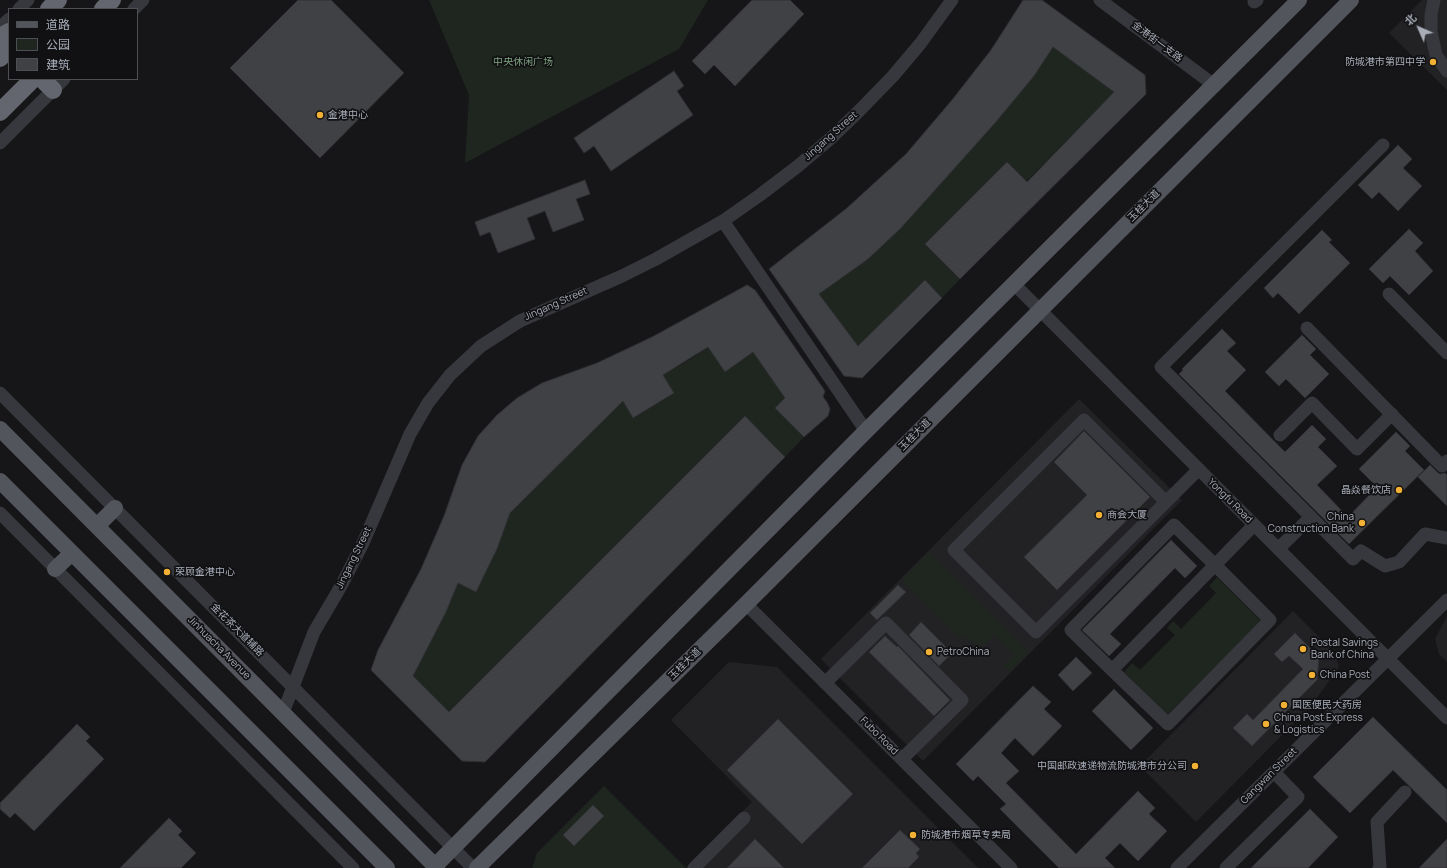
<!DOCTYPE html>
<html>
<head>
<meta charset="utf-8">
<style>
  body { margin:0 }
  #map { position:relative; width:1447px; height:868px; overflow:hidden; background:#161618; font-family:Manrope,"Noto Sans SC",sans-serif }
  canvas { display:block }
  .legend { position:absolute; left:8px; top:8px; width:130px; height:72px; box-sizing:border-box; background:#111113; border:1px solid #4d4f55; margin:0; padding:5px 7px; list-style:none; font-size:12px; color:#a8adb8 }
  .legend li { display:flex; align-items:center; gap:8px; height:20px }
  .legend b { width:20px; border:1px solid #4d4f55 }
  .north { position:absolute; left:1399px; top:8px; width:40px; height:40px; -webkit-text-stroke:3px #111113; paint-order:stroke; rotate:315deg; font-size:11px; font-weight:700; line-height:16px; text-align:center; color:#a8adb8 }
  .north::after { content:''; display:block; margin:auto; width:14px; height:18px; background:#a8adb8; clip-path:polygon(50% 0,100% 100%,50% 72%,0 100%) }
</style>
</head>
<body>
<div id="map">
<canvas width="1447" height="868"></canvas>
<ul class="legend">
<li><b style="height:5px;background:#53555c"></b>道路</li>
<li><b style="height:11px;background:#1e261f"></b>公园</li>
<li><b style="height:11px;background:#404145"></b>建筑</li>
</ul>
<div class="north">北</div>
</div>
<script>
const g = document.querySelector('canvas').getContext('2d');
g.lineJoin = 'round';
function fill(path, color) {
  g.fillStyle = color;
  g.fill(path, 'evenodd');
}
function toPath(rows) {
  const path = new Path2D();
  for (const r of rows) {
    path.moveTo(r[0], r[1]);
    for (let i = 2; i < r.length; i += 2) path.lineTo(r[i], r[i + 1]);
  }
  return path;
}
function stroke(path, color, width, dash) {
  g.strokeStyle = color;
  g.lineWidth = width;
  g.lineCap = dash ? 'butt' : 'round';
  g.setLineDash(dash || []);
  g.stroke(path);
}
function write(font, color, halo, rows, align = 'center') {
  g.font = font + ' Manrope,"Noto Sans SC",sans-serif';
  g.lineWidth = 3.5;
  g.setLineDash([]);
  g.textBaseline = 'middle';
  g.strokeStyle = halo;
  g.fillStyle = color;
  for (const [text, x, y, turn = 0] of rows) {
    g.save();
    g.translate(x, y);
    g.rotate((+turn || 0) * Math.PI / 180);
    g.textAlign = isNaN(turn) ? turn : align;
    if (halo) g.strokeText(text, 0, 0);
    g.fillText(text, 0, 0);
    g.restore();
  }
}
const built = toPath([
  [1422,0,1447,0,1447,90,1389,33],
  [1079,399,1182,500,923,761,821,659],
  [1293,611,1335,653,1339,667,1311,706,1196,822,1140,766],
  [1447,616,1447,662,1439,654,1435,639],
  [729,662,777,667,978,868,686,868,752,802,671,720]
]);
const green = toPath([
  [429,0,708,0,679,49,465,163,469,95],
  [1053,47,1114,92,1015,193,1008,186,1019,174,1007,162,925,244,960,279,942,298,925,280,858,346,819,294,853,268,1034,76],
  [715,342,715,357,725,372,753,352,785,398,775,408,804,437,785,457,757,428,449,712,413,676,446,612,458,583,476,592,497,549,510,513,623,401,634,418,674,393,663,375,691,359],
  [929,553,1028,652,1009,671,1003,665,1014,654,994,635,982,646,954,633,902,580],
  [1217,577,1261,621,1167,715,1124,672,1132,663,1140,670,1175,635,1167,628,1173,621,1181,629,1216,593,1209,586],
  [604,786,686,868,532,868,537,853]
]);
const building = toPath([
  [298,0,331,0,404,73,320,158,230,68,298,0],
  [752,0,790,0,804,14,735,86,714,65,705,74,692,61,752,0],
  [1023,0,1042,0,1145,75,1146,94,960,279,925,244,1007,162,1027,182,1114,92,1053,47,1034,76,995,123,901,228,868,259,819,294,858,346,925,280,942,298,862,378,844,376,769,269,847,208,906,154,952,100,991,50,1023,0],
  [674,71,684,86,677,91,693,115,611,171,594,146,584,153,574,138,674,71],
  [1398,145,1412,159,1403,168,1422,186,1398,211,1379,192,1372,199,1358,185,1398,145],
  [585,180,590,194,576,199,584,220,553,232,545,211,527,218,535,239,498,253,490,232,480,236,475,222,585,180],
  [1409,229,1423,243,1415,251,1433,271,1409,295,1390,276,1383,283,1369,269,1409,229],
  [1322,230,1332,240,1329,242,1350,263,1299,314,1278,293,1273,298,1264,288,1322,230],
  [747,285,755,290,825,391,823,397,827,402,830,409,828,416,804,437,775,408,785,398,753,352,725,372,708,347,663,375,674,393,633,418,623,401,510,513,497,549,476,592,458,583,446,612,413,676,449,712,745,416,785,457,485,762,462,761,371,670,378,650,421,569,444,516,462,465,478,436,497,415,517,398,542,383,597,363,652,337,747,285],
  [1222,329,1236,343,1227,351,1246,370,1225,391,1285,452,1312,425,1326,439,1318,447,1337,466,1317,485,1348,517,1377,487,1359,469,1396,432,1410,446,1405,451,1424,470,1349,544,1179,374,1183,370,1182,369,1222,329],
  [1302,335,1316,349,1310,355,1329,374,1305,398,1286,379,1279,386,1265,372,1302,335],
  [1084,431,1150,497,1057,590,1024,557,1087,495,1054,462,1084,431],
  [1430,465,1437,472,1440,474,1445,473,1447,475,1447,506,1418,477,1430,465],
  [1171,540,1197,566,1185,578,1175,568,1110,634,1121,644,1109,656,1082,630,1171,540],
  [898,585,906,592,877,620,870,613,898,585],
  [921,622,952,653,939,666,909,635,921,622],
  [1295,633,1319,657,1317,680,1252,746,1233,728,1247,714,1253,720,1303,669,1289,656,1282,662,1274,654,1295,633],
  [885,636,897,647,898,646,950,700,934,716,869,652,885,636],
  [1076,657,1092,673,1073,691,1058,675,1076,657],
  [1033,686,1051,702,1044,709,1062,726,1033,756,1015,738,1001,753,1019,771,1006,783,1076,854,1138,791,1155,808,1149,814,1167,831,1138,861,1120,843,1105,858,1115,868,1059,868,1000,809,1006,804,978,776,973,781,956,764,1033,686],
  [1114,689,1153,728,1131,750,1092,711,1114,689],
  [1373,717,1447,790,1447,823,1393,770,1350,813,1313,777,1373,717],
  [778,719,853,794,802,844,727,770,778,719],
  [77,724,90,737,86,741,104,759,34,831,15,813,10,818,0,809,0,803,77,724],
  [593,805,604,816,574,846,563,835,593,805],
  [1310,809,1338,837,1308,868,1251,868,1310,809],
  [169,818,182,831,178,835,196,853,181,868,120,868,169,818],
  [900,830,920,849,916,853,919,857,908,868,862,868,900,830],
  [755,839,784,868,727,868,755,839],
  [1447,839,1447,868,1419,868,1447,839]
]);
const minor = toPath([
  [1100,0,1214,85],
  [1434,0,1431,15,1431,32,1436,55,1447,71],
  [1254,2,1257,0],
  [19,9,28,0],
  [134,9,143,0],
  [0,28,9,19],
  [0,143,64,79],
  [1383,145,1161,367,1353,559,1361,551,1385,566,1399,562,1425,534,1447,538],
  [723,221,866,431],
  [1014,284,1447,718],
  [1389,294,1447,353],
  [1307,328,1442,466,1447,461],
  [0,393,473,868],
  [1280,435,1312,403,1357,449,1392,414],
  [1166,502,1084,420,954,550,1036,632,1199,469],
  [0,513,353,868],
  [1278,549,1311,517],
  [746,604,1011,868],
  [1112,670,1071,630,1174,525,1215,565,1270,620,1168,724,1112,670,1215,565,1254,525],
  [825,683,886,623,962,700,902,759],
  [283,713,314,632,341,586,363,543,410,434,428,403,450,375,481,346,520,321,622,276,656,259,723,221,760,195,798,166,831,138,860,110,893,76,920,44,952,0],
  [694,868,744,818],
  [1177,868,1447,600],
  [1226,868,1298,797,1274,772],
  [1379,868,1380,867,1377,822,1405,792]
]);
const major = toPath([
  [0,429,437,868],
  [0,481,387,868],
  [97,526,115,508],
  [55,569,72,553],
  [435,866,866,431,1299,0],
  [477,868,746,604,1351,0]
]);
const highway = toPath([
  [49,9,58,0],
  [103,9,112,0],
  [0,37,9,32],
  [0,58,9,49],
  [42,79,53,90],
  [0,112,33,79]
]);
const markers = [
  [1433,62,4,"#f2b134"],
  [320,115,4,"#f2b134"],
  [1399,490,4,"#f2b134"],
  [1099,515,4,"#f2b134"],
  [1362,523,4,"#f2b134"],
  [167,572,4,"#f2b134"],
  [1303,649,4,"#f2b134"],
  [929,652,4,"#f2b134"],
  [1312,675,4,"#f2b134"],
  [1284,705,4,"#f2b134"],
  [1266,724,4,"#f2b134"],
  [1195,766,4,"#f2b134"],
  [913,835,4,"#f2b134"]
];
const streetNames = [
  ["金港街一支路",1157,42,37],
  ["Jingang Street",831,136,-42],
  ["玉桂大道",1144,206,-45],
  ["Jingang Street",556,304,-24],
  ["玉桂大道",915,435,-45],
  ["Yongfu Road",1230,501,45],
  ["Jingang Street",354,558,-64],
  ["金花茶大道辅路",237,630,45],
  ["Jinhuacha Avenue",219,648,45],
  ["玉桂大道",685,664,-44],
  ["Fubo Road",879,736,45],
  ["Gangwan Street",1269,776,-45]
];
const parkNames = [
  ["中央休闲广场",523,62]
];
const poiNames = [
  ["防城港市第四中学",1425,62,"right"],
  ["金港中心",328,115],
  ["晶焱餐饮店",1391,490,"right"],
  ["商会大厦",1107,515],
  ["China",1354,517,"right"],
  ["Construction Bank",1354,529,"right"],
  ["荣顾金港中心",175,572],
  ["Postal Savings",1311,643],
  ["Bank of China",1311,655],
  ["PetroChina",937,652],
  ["China Post",1320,675],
  ["国医便民大药房",1292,705],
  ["China Post Express",1274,718],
  ["& Logistics",1274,730],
  ["中国邮政速递物流防城港市分公司",1187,766,"right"],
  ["防城港市烟草专卖局",921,835]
];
fill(built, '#222225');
fill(green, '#1e261f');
fill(building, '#404145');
stroke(building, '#303034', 1);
stroke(minor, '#37383d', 13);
stroke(major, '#53555c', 16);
stroke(highway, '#63666e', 18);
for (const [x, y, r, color] of markers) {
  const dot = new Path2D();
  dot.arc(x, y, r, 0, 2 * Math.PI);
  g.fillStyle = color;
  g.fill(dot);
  stroke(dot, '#111113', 1.5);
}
write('10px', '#a8adb8', '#111113', streetNames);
write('10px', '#7fa381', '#111113', parkNames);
write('10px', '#a8adb8', '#111113', poiNames, 'left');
</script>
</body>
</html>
